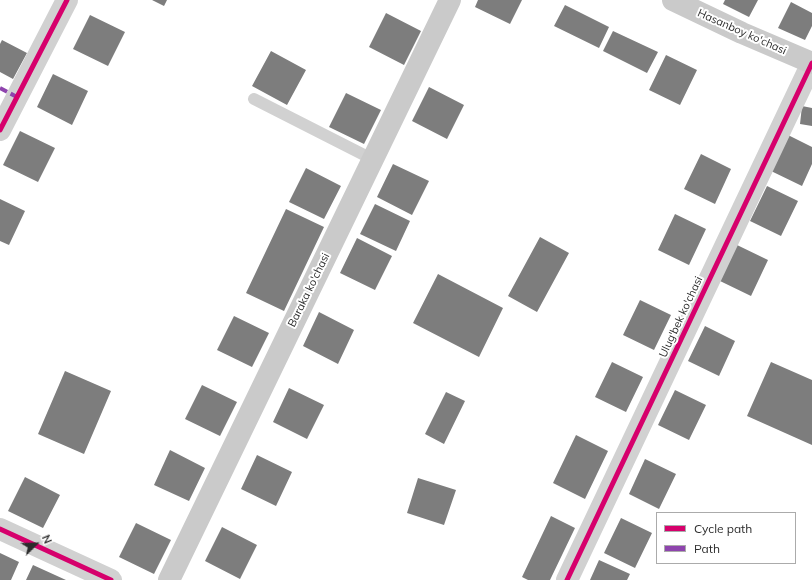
<!DOCTYPE html>
<html>
<head>
<meta charset="utf-8">
<style>
  body { margin:0 }
  #map { position:relative; width:812px; height:580px; overflow:hidden; background:#fff; font-family:Mulish,sans-serif }
  canvas { display:block }
  .legend { position:absolute; left:656px; top:512px; width:140px; height:52px; box-sizing:border-box; background:#fff; border:1px solid #ababab; margin:0; padding:5px 7px; list-style:none; font-size:12px; color:#2c2c2c }
  .legend li { display:flex; align-items:center; gap:8px; height:20px }
  .legend b { width:20px; border:1px solid #ababab }
  .north { position:absolute; left:16px; top:524px; width:40px; height:40px; -webkit-text-stroke:3px #fff; paint-order:stroke; rotate:67deg; font-size:11px; font-weight:700; line-height:16px; text-align:center; color:#2c2c2c }
  .north::after { content:''; display:block; margin:auto; width:14px; height:18px; background:#2c2c2c; clip-path:polygon(50% 0,100% 100%,50% 72%,0 100%) }
</style>
</head>
<body>
<div id="map">
<canvas width="812" height="580"></canvas>
<ul class="legend">
<li><b style="height:5px;background:#d6006c"></b>Cycle path</li>
<li><b style="height:5px;background:#8e44ad"></b>Path</li>
</ul>
<div class="north">N</div>
</div>
<script>
const g = document.querySelector('canvas').getContext('2d');
g.lineJoin = 'round';
function fill(path, color) {
  g.fillStyle = color;
  g.fill(path, 'evenodd');
}
function toPath(rows) {
  const path = new Path2D();
  for (const r of rows) {
    path.moveTo(r[0], r[1]);
    for (let i = 2; i < r.length; i += 2) path.lineTo(r[i], r[i + 1]);
  }
  return path;
}
function stroke(path, color, width, dash) {
  g.strokeStyle = color;
  g.lineWidth = width;
  g.lineCap = dash ? 'butt' : 'round';
  g.setLineDash(dash || []);
  g.stroke(path);
}
function write(font, color, halo, rows, align = 'center') {
  g.font = font + ' Mulish,sans-serif';
  g.lineWidth = 4;
  g.setLineDash([]);
  g.textBaseline = 'middle';
  g.strokeStyle = halo;
  g.fillStyle = color;
  for (const [text, x, y, turn = 0] of rows) {
    g.save();
    g.translate(x, y);
    g.rotate((+turn || 0) * Math.PI / 180);
    g.textAlign = isNaN(turn) ? turn : align;
    if (halo) g.strokeText(text, 0, 0);
    g.fillText(text, 0, 0);
    g.restore();
  }
}
const building = toPath([
  [152,0,167,0,164,6],
  [478,0,522,0,510,24,475,7],
  [725,0,758,0,749,17,723,4],
  [791,2,812,13,812,26,805,40,778,28],
  [565,5,609,27,599,48,554,26],
  [386,13,421,31,404,65,369,47],
  [90,15,125,32,108,66,73,49],
  [613,31,658,52,647,73,603,51],
  [2,40,27,53,13,79,0,72,0,44],
  [271,51,306,70,287,105,252,86],
  [666,55,697,70,680,105,649,90],
  [53,74,88,91,72,125,37,107],
  [429,87,464,105,447,139,412,121],
  [346,93,381,110,364,144,329,127],
  [802,106,812,108,812,126,800,124],
  [20,131,55,148,38,182,3,165],
  [788,135,812,147,812,164,802,186,771,171],
  [701,154,731,169,715,204,684,189],
  [393,164,429,181,412,215,377,197],
  [306,168,341,186,324,219,289,202],
  [767,186,798,201,781,236,750,221],
  [0,199,25,211,9,245,0,241],
  [375,204,410,221,396,251,360,234],
  [286,209,324,227,284,311,246,293],
  [675,214,706,229,689,265,658,250],
  [540,237,569,253,537,312,508,296],
  [357,238,392,256,375,290,340,273],
  [737,245,768,260,751,296,720,281],
  [438,274,503,308,479,357,413,323],
  [640,300,671,315,654,350,623,335],
  [319,312,354,330,338,364,303,346],
  [234,316,269,333,252,367,217,350],
  [705,326,735,341,719,376,688,361],
  [612,362,643,377,626,412,595,397],
  [771,362,812,380,812,445,747,416],
  [65,371,111,391,84,454,38,434],
  [202,385,237,402,220,436,185,419],
  [289,388,324,405,307,439,273,422],
  [675,390,706,405,689,440,658,425],
  [446,392,465,401,444,444,425,434],
  [576,435,608,451,585,499,553,483],
  [170,450,205,468,189,501,154,485],
  [257,455,292,472,276,506,241,489],
  [645,459,676,474,659,509,629,494],
  [25,477,60,495,43,528,8,511],
  [418,478,456,490,444,525,407,513],
  [551,516,575,528,550,580,528,580,522,577],
  [621,518,652,533,635,568,604,553],
  [136,523,171,540,154,574,119,557],
  [222,527,257,545,240,579,205,561],
  [0,553,19,562,11,580,0,580],
  [599,560,630,574,627,580,590,580],
  [33,565,66,580,26,580]
]);
const service = toPath([
  [254,99,372,159]
]);
const minor = toPath([
  [0,130,67,0],
  [0,529,111,580],
  [567,580,812,63]
]);
const secondary = toPath([
  [673,0,742,33,812,63],
  [169,580,450,0]
]);
const quiet = toPath([
  [0,88,17,97]
]);
const cycleway = toPath([
  [0,130,67,0],
  [0,529,111,580],
  [567,580,812,63]
]);
const streetNames = [
  ["Hasanboy ko'chasi",742,32,24],
  ["Baraka ko'chasi",309,290,-64],
  ["Ulug'bek ko'chasi",681,317,-65]
];
fill(building, '#7d7d7d');
stroke(service, '#d1d1d1', 12);
stroke(minor, '#d1d1d1', 22);
stroke(secondary, '#cacaca', 22);
stroke(quiet, '#8e44ad', 4, [8, 4]);
stroke(cycleway, '#d6006c', 5);
write('11px', '#2c2c2c', '#fff', streetNames);
</script>
</body>
</html>
